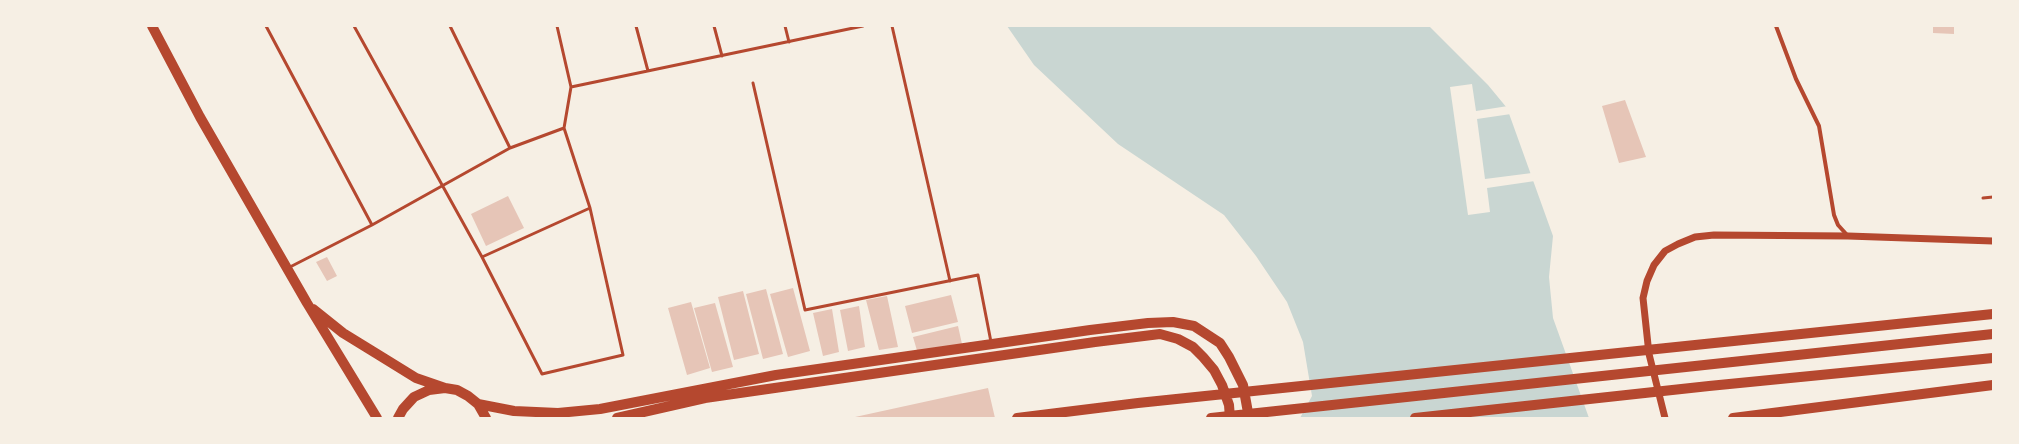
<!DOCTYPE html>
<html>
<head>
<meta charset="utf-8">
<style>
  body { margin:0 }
  #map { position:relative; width:2019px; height:444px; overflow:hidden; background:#f6efe4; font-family:Montserrat,sans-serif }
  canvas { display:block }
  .frame { position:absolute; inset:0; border:27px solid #f6efe4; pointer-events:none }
</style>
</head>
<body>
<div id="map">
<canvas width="2019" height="444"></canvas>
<div class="frame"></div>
</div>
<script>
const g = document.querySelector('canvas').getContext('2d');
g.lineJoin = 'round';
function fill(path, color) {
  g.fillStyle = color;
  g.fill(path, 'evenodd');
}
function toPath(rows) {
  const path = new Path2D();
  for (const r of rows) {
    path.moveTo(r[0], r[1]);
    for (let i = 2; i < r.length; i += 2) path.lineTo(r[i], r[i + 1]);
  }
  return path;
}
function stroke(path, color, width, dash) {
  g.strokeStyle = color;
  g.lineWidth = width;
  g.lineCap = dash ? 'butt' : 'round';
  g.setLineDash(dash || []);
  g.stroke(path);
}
const water = toPath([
  [1007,26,1429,26,1488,85,1507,108,1553,236,1549,277,1553,318,1589,418,1300,418,1312,396,1303,342,1287,302,1256,256,1224,215,1118,144,1034,65]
]);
const pier = toPath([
  [1472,84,1476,111,1508,106,1511,114,1477,119,1485,179,1532,173,1535,181,1487,188,1490,212,1468,215,1450,87]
]);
const building = toPath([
  [1933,26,1954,26,1954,34,1933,33],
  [1625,100,1646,157,1619,163,1602,106],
  [508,196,524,228,486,246,471,214],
  [327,257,337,276,327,281,316,262],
  [793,288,810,351,788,357,770,294],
  [766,289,783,354,763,359,746,294],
  [743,291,759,354,734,360,718,297],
  [951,295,958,322,912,333,905,306],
  [887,296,898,347,879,350,866,300],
  [691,302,710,368,687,375,668,308],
  [715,303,733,367,712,372,694,308],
  [859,306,865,347,848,351,840,310],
  [832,309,839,352,823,356,813,313],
  [958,326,962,344,918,354,913,337],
  [988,388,995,418,855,418,855,417]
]);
const service = toPath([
  [266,26,372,225],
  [354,26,482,257,542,374,623,355,590,208,564,128,571,87,557,26],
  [450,26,510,148],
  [636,26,648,71],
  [714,26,722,56],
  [785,26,789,42],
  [892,26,950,281],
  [753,83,805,310,978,275,991,342],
  [571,87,863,26],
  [1983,198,1993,197],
  [482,257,590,208],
  [288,268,372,225,510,148,564,128]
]);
const minor = toPath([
  [1776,26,1796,79,1819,126,1834,215,1838,225,1848,236]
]);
const tertiary = toPath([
  [1665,418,1649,354,1643,298,1647,281,1654,265,1665,251,1678,244,1695,237,1714,235,1848,236,1993,241]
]);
const trunk = toPath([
  [152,26,200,117,307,303,377,418],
  [313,309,343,333,382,357,416,378,445,388],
  [478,404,514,411,558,413,600,409,776,375,1090,330,1148,323,1173,322,1194,326,1220,343,1229,357,1243,385,1249,418],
  [398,418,403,409,414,397,429,390,445,388,457,390,468,396,478,404,486,418],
  [617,418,705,398,1095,342,1160,334,1178,339,1193,347,1203,357,1214,370,1222,385,1229,405,1230,418],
  [1017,418,1138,403,1993,314],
  [1211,418,1993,334],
  [1415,418,1709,386,1993,358],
  [1733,418,1993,385]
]);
fill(water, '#c9d6d2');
fill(pier, '#f6efe4');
fill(building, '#e6c5b7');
stroke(service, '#b5482f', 3);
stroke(minor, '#b5482f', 4);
stroke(tertiary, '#b5482f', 7);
stroke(trunk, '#b5482f', 10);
</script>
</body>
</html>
